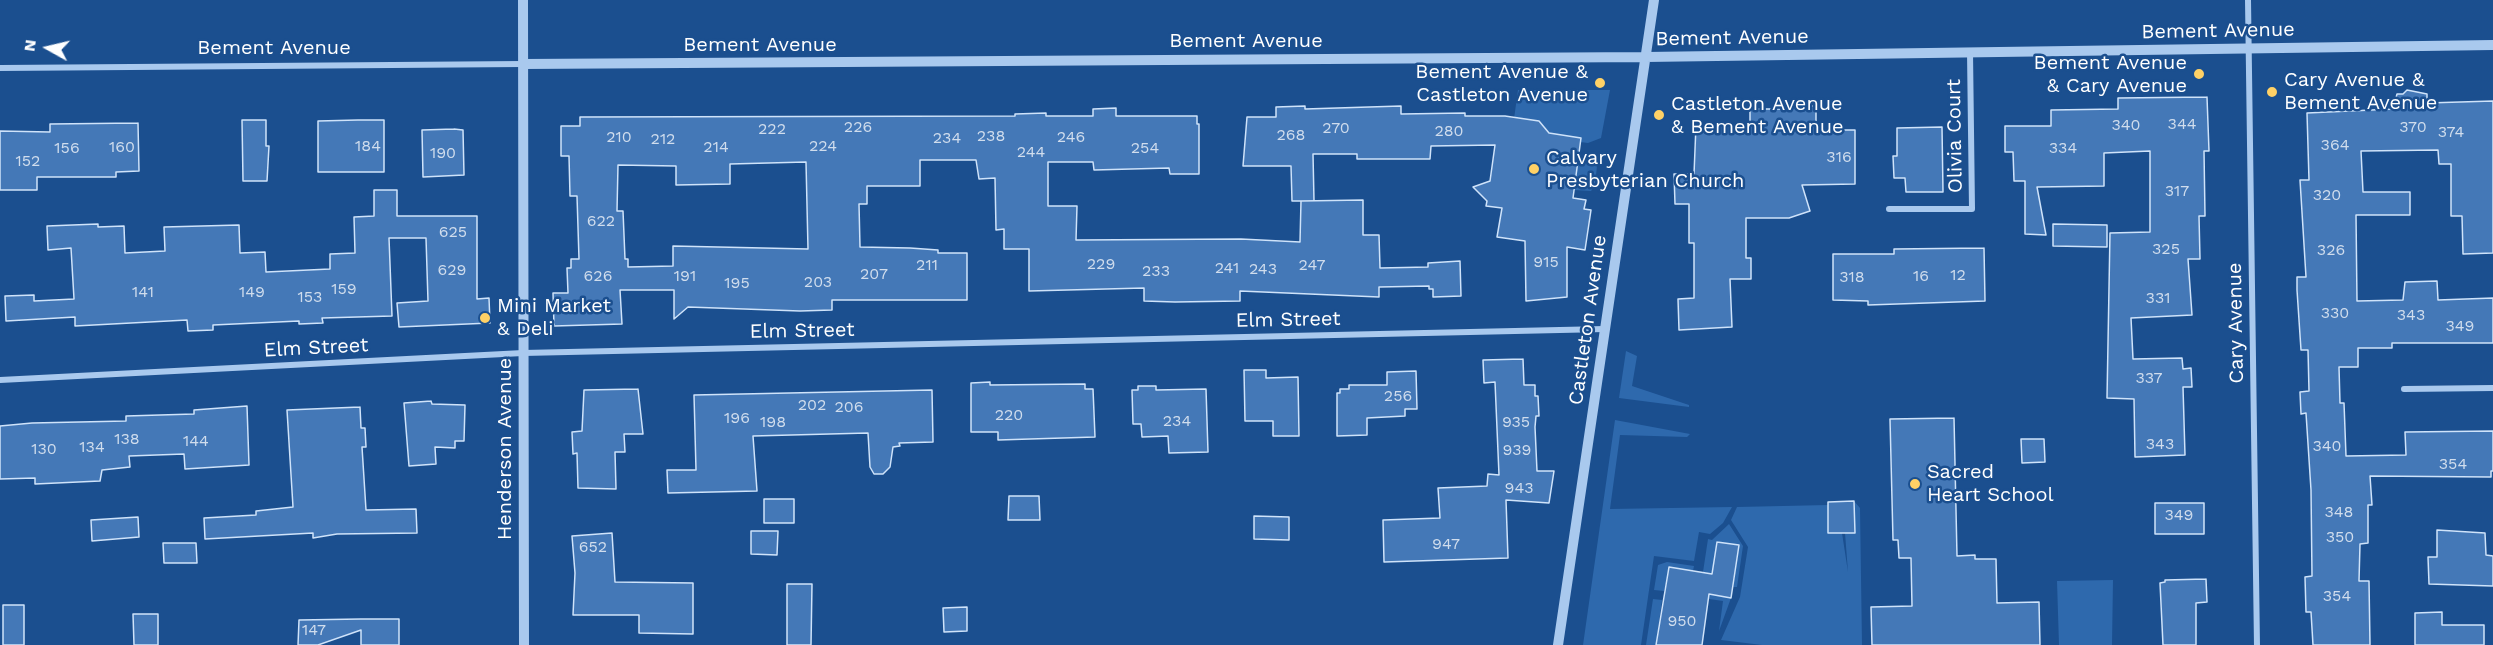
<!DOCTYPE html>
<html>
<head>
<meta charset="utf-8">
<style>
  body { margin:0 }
  #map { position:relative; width:2493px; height:645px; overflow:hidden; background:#1b4f8f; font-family:"Work Sans",sans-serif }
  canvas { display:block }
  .north { position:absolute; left:18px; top:18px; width:60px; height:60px; -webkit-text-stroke:4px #1b4f8f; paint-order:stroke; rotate:278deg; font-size:16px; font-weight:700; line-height:24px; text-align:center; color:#fff }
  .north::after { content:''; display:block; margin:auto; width:21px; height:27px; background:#fff; clip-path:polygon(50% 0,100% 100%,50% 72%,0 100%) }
</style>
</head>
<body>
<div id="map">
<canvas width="2493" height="645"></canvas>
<div class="north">N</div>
</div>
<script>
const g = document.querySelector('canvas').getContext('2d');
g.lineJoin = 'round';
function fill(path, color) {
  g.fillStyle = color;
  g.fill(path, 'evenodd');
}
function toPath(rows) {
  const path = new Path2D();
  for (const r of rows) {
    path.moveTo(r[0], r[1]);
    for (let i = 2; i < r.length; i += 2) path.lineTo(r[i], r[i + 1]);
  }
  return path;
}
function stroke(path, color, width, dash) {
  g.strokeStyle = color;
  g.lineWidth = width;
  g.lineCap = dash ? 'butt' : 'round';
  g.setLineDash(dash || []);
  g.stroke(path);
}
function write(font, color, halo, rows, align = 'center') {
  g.font = font + ' "Work Sans",sans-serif';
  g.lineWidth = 5;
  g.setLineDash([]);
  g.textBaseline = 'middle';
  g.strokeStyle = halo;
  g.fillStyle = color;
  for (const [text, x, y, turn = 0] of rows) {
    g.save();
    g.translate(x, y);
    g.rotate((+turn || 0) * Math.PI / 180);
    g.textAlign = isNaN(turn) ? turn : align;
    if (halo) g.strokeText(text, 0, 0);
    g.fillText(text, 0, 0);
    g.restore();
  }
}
const green = toPath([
  [1518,90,1610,90,1601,138,1588,143,1580,142,1581,138,1546,149,1548,132,1539,121,1513,126],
  [1579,156,1591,159,1597,166,1595,185,1591,191,1574,190],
  [1626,351,1637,356,1632,386,1689,405,1689,407,1619,398],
  [1615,420,1690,434,1687,437,1620,435,1610,509,1732,507,1723,523,1710,534,1699,532,1694,561,1654,556,1641,645,1583,645],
  [1854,501,1860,508,1862,645,1762,645,1721,640,1740,597,1748,547,1731,520,1737,507,1828,505,1828,533,1842,533,1848,572,1845,533,1854,532],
  [1729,524,1743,546,1737,587,1733,587,1739,545,1717,542,1712,574,1703,572,1708,539,1712,540],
  [1667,562,1694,566,1693,571,1670,568,1664,591,1654,590,1658,565],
  [2113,580,2112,645,2059,645,2057,581],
  [1709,594,1731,598,1719,631,1723,601,1709,599],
  [1653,599,1662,600,1656,645,1646,645]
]);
const building = toPath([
  [2407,90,2427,94,2427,103,2493,101,2493,253,2463,254,2462,216,2451,216,2451,164,2439,164,2438,150,2361,151,2363,192,2410,192,2410,215,2356,215,2357,301,2403,300,2405,282,2437,281,2438,300,2493,298,2493,343,2392,343,2392,348,2358,348,2358,367,2339,367,2340,403,2344,403,2346,456,2406,455,2405,432,2493,431,2493,471,2491,471,2491,477,2370,476,2372,505,2368,505,2368,543,2360,544,2359,581,2369,581,2370,645,2313,645,2311,612,2306,612,2305,577,2312,576,2311,490,2306,413,2301,414,2300,392,2309,391,2308,350,2301,350,2297,290,2297,277,2306,277,2300,180,2309,180,2307,113,2393,109,2397,94,2403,94,2407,90],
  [2207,97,2209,151,2204,151,2205,216,2199,216,2200,259,2188,259,2192,315,2131,318,2133,359,2182,358,2183,369,2191,368,2192,387,2183,387,2185,455,2135,457,2134,399,2107,398,2110,233,2150,232,2150,151,2104,153,2104,186,2037,187,2046,235,2025,234,2025,181,2014,181,2013,152,2005,152,2005,126,2051,126,2051,110,2118,109,2118,98,2207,97],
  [1305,106,1305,109,1401,106,1401,114,1465,113,1465,116,1505,116,1539,121,1549,133,1581,138,1573,198,1586,200,1584,209,1591,210,1585,250,1567,247,1567,297,1526,301,1525,241,1497,237,1502,208,1486,206,1487,201,1473,187,1490,181,1495,145,1431,146,1430,159,1357,159,1357,154,1313,154,1314,201,1292,201,1291,166,1243,166,1247,117,1276,117,1276,107,1305,106],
  [1786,106,1816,106,1816,130,1855,130,1855,184,1802,185,1810,211,1789,218,1746,218,1746,258,1751,258,1751,279,1730,279,1732,327,1679,330,1678,299,1694,298,1694,243,1689,243,1689,204,1675,204,1674,174,1694,174,1696,125,1750,125,1750,109,1786,109,1786,106],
  [1116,108,1116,116,1197,116,1197,124,1199,124,1199,174,1170,174,1169,168,1094,170,1093,162,1048,162,1048,206,1077,206,1076,240,1241,239,1300,242,1301,201,1363,200,1363,235,1379,235,1380,268,1428,267,1428,263,1460,261,1461,296,1433,297,1433,289,1429,289,1429,286,1379,287,1379,297,1240,291,1240,301,1175,302,1144,301,1144,288,1029,291,1029,249,1004,249,1004,229,996,230,995,178,979,179,976,160,920,160,920,186,867,186,867,204,859,204,860,247,910,248,938,250,938,253,967,253,967,300,832,300,832,310,800,311,688,307,674,319,674,290,620,290,622,324,554,326,553,293,568,293,567,268,571,268,571,259,579,259,577,196,570,196,569,156,561,156,561,126,580,126,580,117,1015,116,1015,114,1046,113,1046,116,1093,116,1093,109,1116,108],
  [806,162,808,249,673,246,673,266,628,267,628,259,625,259,623,211,617,211,618,165,676,166,676,185,730,184,730,164,806,162],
  [242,120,266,120,266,146,269,146,267,181,243,181,242,120],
  [358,120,384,120,384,172,318,172,318,121,358,120],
  [138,123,139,171,116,172,116,177,37,177,37,190,0,190,0,131,50,132,50,124,138,123],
  [1942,127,1943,192,1906,192,1905,178,1894,178,1893,156,1897,156,1897,128,1942,127],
  [454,129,463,130,464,175,423,177,422,130,454,129],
  [374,190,397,190,397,216,477,216,477,299,489,298,490,323,399,327,397,303,428,301,426,238,389,238,392,316,322,318,323,323,299,324,299,321,213,325,213,330,188,331,187,320,75,326,75,317,6,321,5,296,34,295,34,301,74,299,71,248,48,250,47,226,98,224,98,227,124,226,125,253,165,251,164,227,239,225,240,253,265,252,266,272,330,269,330,254,355,253,354,217,374,216,374,190],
  [2053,224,2107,225,2107,247,2053,246,2053,224],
  [1984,248,1985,301,1868,305,1868,301,1833,300,1833,254,1894,254,1894,249,1984,248],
  [1523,359,1524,385,1535,385,1535,396,1538,396,1539,416,1536,416,1535,427,1537,471,1554,471,1549,503,1506,500,1508,558,1384,562,1383,520,1440,518,1438,488,1487,486,1488,474,1499,475,1495,382,1484,383,1483,360,1523,359],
  [1244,370,1266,370,1266,378,1298,377,1299,436,1273,436,1273,421,1245,421,1244,370],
  [1416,371,1417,409,1405,409,1405,416,1367,418,1367,435,1337,436,1337,393,1340,393,1340,389,1349,389,1349,385,1387,385,1387,372,1416,371],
  [990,382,990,385,1085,384,1085,389,1093,389,1095,437,998,440,998,432,971,432,971,383,990,382],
  [1138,386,1156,386,1156,390,1206,389,1208,452,1169,453,1168,436,1142,437,1141,424,1133,424,1132,390,1138,390,1138,386],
  [638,389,643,434,624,434,625,452,615,452,616,489,578,488,577,453,573,454,572,432,582,431,584,390,638,389],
  [932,390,933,442,899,443,900,446,893,447,890,467,883,474,874,474,870,467,868,433,753,436,757,491,668,493,667,470,696,470,694,395,932,390],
  [431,401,432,404,465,405,464,441,455,441,455,448,435,447,436,464,409,466,404,403,431,401],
  [247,406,249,465,185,469,184,454,129,456,130,467,102,470,100,481,35,484,35,478,0,479,0,426,32,423,126,421,126,416,194,414,194,410,247,406],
  [360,407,361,428,365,428,366,447,362,447,366,510,416,509,417,533,337,534,313,538,313,533,205,539,204,518,256,515,256,511,293,507,287,410,360,407],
  [1954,418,1957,556,1975,555,1975,559,1996,559,1997,603,2039,602,2040,645,1872,645,1871,607,1912,606,1911,558,1899,558,1898,540,1893,540,1890,419,1954,418],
  [2021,439,2044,439,2045,462,2022,463,2021,439],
  [1009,496,1039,496,1040,520,1008,520,1009,496],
  [764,499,794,499,794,523,764,523,764,499],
  [1854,501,1855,533,1828,533,1828,502,1854,501],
  [2155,503,2204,503,2204,534,2155,534,2155,503],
  [1254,516,1289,517,1289,540,1254,539,1254,516],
  [138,517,139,537,92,541,91,520,138,517],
  [2437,530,2485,533,2486,555,2493,556,2493,586,2429,584,2428,557,2437,557,2437,530],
  [751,531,778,531,777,555,751,554,751,531],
  [612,533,615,582,693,583,693,634,639,633,639,615,573,615,575,573,572,536,612,533],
  [1717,542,1739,545,1731,598,1709,594,1702,645,1656,645,1669,567,1712,574,1717,542],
  [163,543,196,543,197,563,164,563,163,543],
  [2206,579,2207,602,2196,603,2196,645,2163,645,2160,583,2165,582,2165,580,2206,579],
  [787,584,812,584,811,645,787,645,787,584],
  [3,605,24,605,24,645,3,645,3,605],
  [967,607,967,631,944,632,943,608,967,607],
  [2442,612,2442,625,2484,625,2484,645,2415,645,2415,613,2442,612],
  [133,614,158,614,158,645,134,645,133,614],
  [361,619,399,619,399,645,361,645,361,630,318,645,298,645,299,620,361,619]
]);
const minor = toPath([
  [2248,0,2257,645],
  [0,68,523,64],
  [1889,209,1972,209,1970,52],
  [0,380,523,353,1605,329],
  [2404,389,2493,388]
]);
const tertiary = toPath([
  [523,0,524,645],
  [523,64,1646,57,2493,45],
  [1558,645,1654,0]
]);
const markers = [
  [2199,74,6,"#ffd166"],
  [1600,83,6,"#ffd166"],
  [2272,92,6,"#ffd166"],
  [1659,115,6,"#ffd166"],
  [1534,169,6,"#ffd166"],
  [485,318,6,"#ffd166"],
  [1915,484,6,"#ffd166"]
];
const numberNames = [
  ["344",2182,124],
  ["340",2126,125],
  ["226",858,127],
  ["370",2413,127],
  ["270",1336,128],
  ["222",772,129],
  ["280",1449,131],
  ["374",2451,132],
  ["268",1291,135],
  ["238",991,136],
  ["210",619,137],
  ["246",1071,137],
  ["234",947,138],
  ["212",663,139],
  ["364",2335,145],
  ["184",368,146],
  ["224",823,146],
  ["160",122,147],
  ["214",716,147],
  ["156",67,148],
  ["254",1145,148],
  ["334",2063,148],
  ["244",1031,152],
  ["190",443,153],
  ["316",1839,157],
  ["152",28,161],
  ["317",2177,191],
  ["320",2327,195],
  ["622",601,221],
  ["625",453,232],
  ["325",2166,249],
  ["326",2331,250],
  ["915",1546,262],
  ["229",1101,264],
  ["211",927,265],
  ["247",1312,265],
  ["241",1227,268],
  ["243",1263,269],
  ["629",452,270],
  ["233",1156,271],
  ["207",874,274],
  ["12",1958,275],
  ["626",598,276],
  ["191",685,276],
  ["16",1921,276],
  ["318",1852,277],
  ["203",818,282],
  ["195",737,283],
  ["159",344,289],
  ["141",143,292],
  ["149",252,292],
  ["153",310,297],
  ["331",2158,298],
  ["330",2335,313],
  ["343",2411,315],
  ["349",2460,326],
  ["337",2149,378],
  ["256",1398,396],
  ["202",812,405],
  ["206",849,407],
  ["220",1009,415],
  ["196",737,418],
  ["234",1177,421],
  ["198",773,422],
  ["935",1516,422],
  ["138",127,439],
  ["144",196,441],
  ["343",2160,444],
  ["340",2327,446],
  ["134",92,447],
  ["130",44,449],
  ["939",1517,450],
  ["354",2453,464],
  ["943",1519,488],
  ["348",2339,512],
  ["349",2179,515],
  ["350",2340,537],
  ["947",1446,544],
  ["652",593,547],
  ["354",2337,596],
  ["950",1682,621],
  ["147",314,630]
];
const streetNames = [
  ["Bement Avenue",2218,31,-1],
  ["Bement Avenue",1732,38,-1],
  ["Bement Avenue",1246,41],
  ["Bement Avenue",760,45],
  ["Bement Avenue",274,48],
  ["Olivia Court",1955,136,-91],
  ["Elm Street",1288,320,-1],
  ["Castleton Avenue",1588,320,-82],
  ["Cary Avenue",2236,323,-91],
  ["Elm Street",802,331,-1],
  ["Elm Street",316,348,-3],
  ["Henderson Avenue",505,449,-90]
];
const poiNames = [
  ["Bement Avenue",2187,63,"right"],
  ["& Cary Avenue",2187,86,"right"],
  ["Bement Avenue &",1588,72,"right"],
  ["Castleton Avenue",1588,95,"right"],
  ["Cary Avenue &",2284,80],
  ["Bement Avenue",2284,103],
  ["Castleton Avenue",1671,104],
  ["& Bement Avenue",1671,127],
  ["Calvary",1546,158],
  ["Presbyterian Church",1546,181],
  ["Mini Market",497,306],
  ["& Deli",497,329],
  ["Sacred",1927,472],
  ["Heart School",1927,495]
];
fill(green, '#2e69ad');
fill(building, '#4478b7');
stroke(building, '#cfe3fa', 1.5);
stroke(minor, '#a9c9ee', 6);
stroke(tertiary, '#a9c9ee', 10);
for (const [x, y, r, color] of markers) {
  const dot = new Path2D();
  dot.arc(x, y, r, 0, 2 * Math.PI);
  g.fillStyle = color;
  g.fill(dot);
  stroke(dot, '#1b4f8f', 2);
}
write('16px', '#d0dded', null, numberNames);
write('20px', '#fff', '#1b4f8f', streetNames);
write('20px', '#fff', '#1b4f8f', poiNames, 'left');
</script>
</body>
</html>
